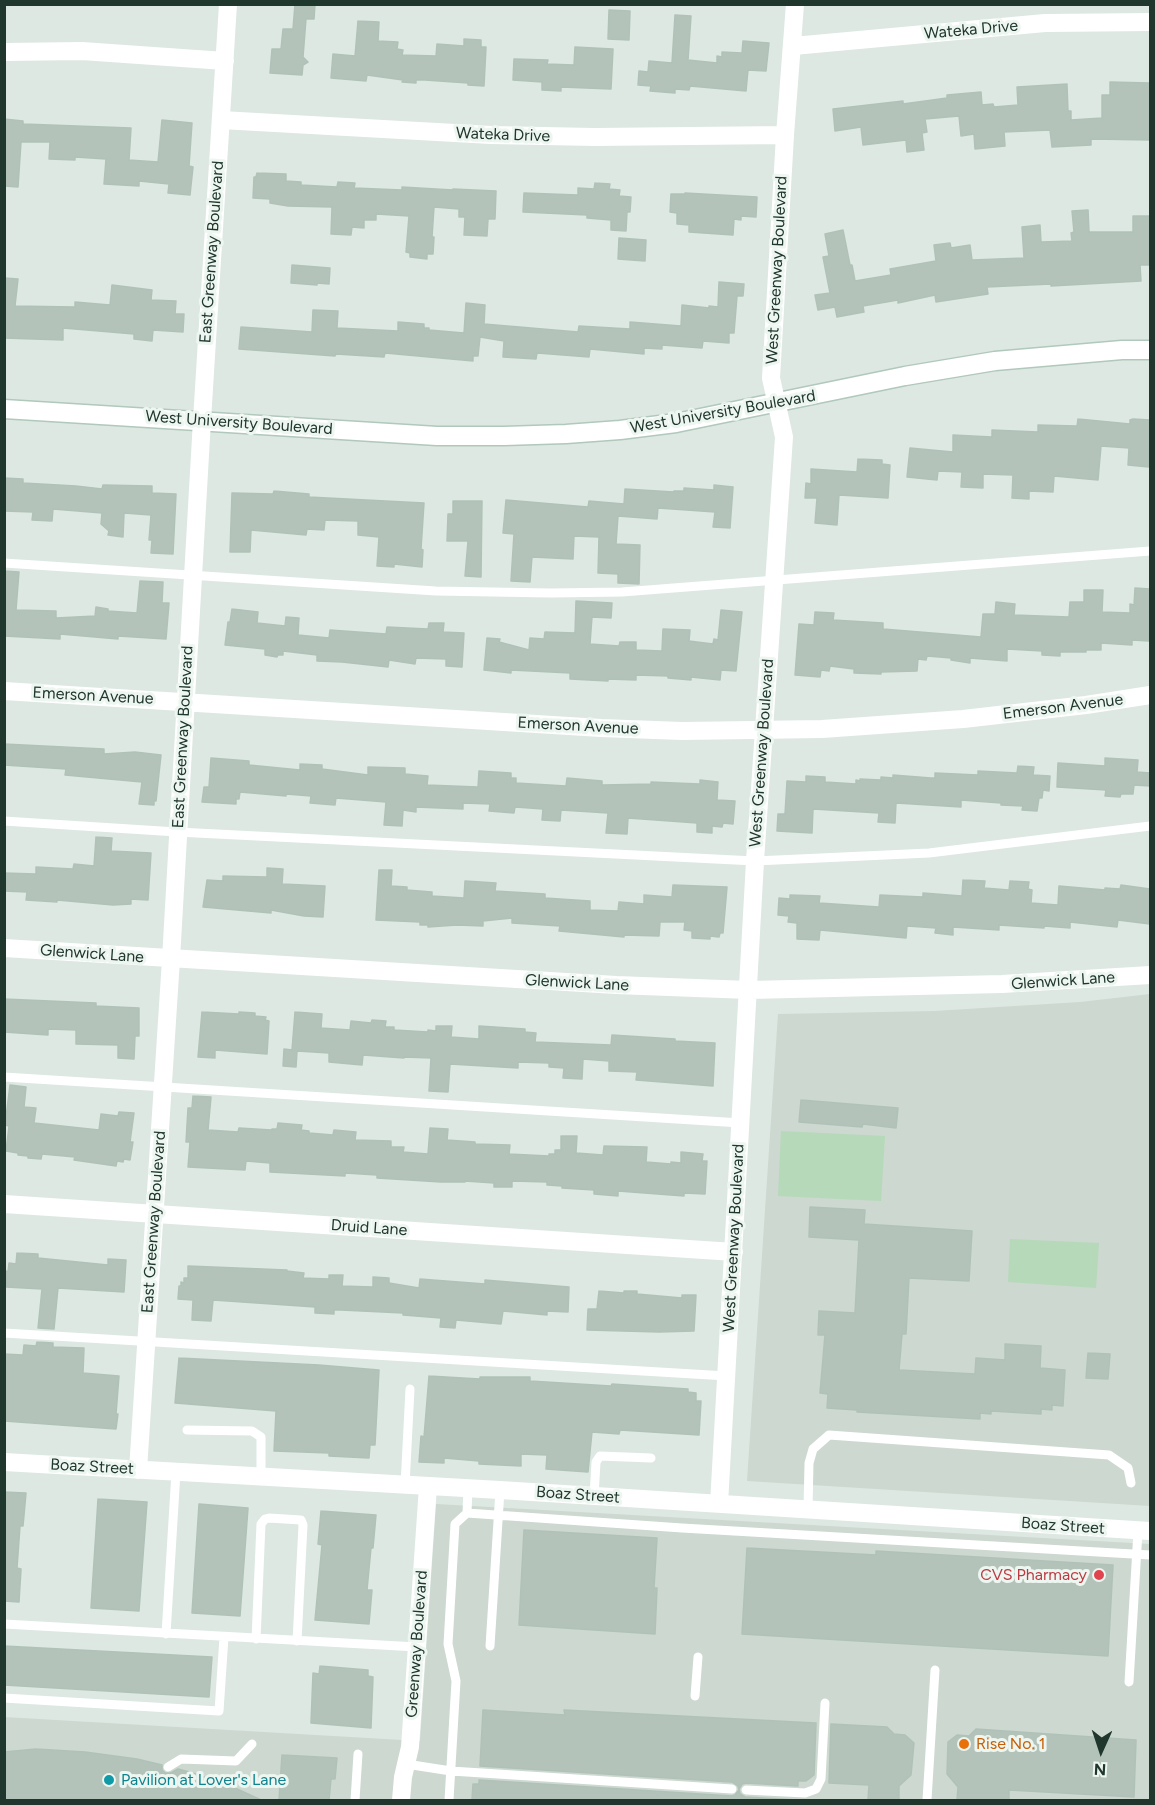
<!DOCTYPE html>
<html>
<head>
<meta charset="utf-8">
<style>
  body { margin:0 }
  #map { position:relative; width:1155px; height:1805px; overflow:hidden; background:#dde8e2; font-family:Figtree,sans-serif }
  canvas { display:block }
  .frame { position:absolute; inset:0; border:6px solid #20372d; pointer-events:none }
  .north { position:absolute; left:1071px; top:1721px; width:60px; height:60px; -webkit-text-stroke:4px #edf6f0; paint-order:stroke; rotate:183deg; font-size:16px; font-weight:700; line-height:24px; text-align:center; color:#20372d }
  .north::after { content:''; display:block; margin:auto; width:21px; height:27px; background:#20372d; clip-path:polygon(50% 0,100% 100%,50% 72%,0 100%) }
</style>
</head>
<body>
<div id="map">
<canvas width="1155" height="1805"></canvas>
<div class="frame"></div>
<div class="north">N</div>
</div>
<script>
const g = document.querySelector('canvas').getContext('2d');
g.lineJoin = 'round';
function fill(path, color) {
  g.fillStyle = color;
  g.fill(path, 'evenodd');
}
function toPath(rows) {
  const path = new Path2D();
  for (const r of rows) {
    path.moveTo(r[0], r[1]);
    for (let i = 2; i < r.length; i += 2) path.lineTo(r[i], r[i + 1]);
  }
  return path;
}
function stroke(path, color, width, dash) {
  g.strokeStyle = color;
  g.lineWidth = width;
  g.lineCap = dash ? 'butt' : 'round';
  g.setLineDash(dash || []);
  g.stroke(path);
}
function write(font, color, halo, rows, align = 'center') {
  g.font = font + ' Figtree,sans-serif';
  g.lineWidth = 6;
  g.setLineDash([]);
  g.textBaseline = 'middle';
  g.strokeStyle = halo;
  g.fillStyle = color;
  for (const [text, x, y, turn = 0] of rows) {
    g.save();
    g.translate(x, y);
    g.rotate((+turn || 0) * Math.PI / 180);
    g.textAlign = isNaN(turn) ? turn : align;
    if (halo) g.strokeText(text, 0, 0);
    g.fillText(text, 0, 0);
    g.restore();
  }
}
const built = toPath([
  [1150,994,1150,1506,747,1481,778,1014,934,1011,1080,1002],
  [436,1504,1150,1544,1150,1800,5,1800,4,1717,420,1741]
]);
const green = toPath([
  [781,1131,885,1136,881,1201,778,1196],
  [1010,1239,1099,1243,1096,1288,1008,1282]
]);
const building = toPath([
  [295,4,315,4,314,19,306,19,303,57,308,62,303,65,302,75,270,73,272,49,281,49,283,29,293,29,295,4],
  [609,10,630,11,629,40,608,39,609,10],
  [675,15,691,16,688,60,717,63,717,56,722,57,722,52,742,53,743,41,769,43,766,71,748,70,746,91,690,86,689,90,675,89,675,93,650,91,651,86,638,85,639,71,648,72,649,61,672,63,675,15],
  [358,21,379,22,378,41,398,42,397,49,403,50,402,55,436,56,437,44,464,46,464,39,481,40,481,47,486,47,484,86,468,85,468,83,425,80,416,80,416,83,402,82,403,80,367,75,366,81,331,78,333,54,355,56,358,21],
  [575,47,613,49,611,89,561,87,561,91,542,90,542,82,513,80,514,59,548,60,547,64,574,65,575,47],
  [1110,82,1150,83,1150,140,1091,139,1091,145,1052,147,1050,130,1004,132,1005,146,975,149,974,134,961,136,959,116,925,119,927,132,922,133,924,150,907,152,906,140,863,145,861,127,835,131,833,109,903,101,903,104,947,98,947,95,981,92,982,105,993,104,994,107,1018,105,1017,87,1067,84,1068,111,1071,111,1071,120,1102,118,1102,95,1110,95,1110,82],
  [4,119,23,121,23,124,131,128,129,160,158,162,162,120,192,123,189,166,193,167,190,195,168,193,169,184,139,181,139,186,104,184,106,159,75,157,75,160,49,159,50,142,21,142,18,187,4,186,4,119],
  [257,173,286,174,286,181,301,182,301,185,337,187,338,182,355,183,354,188,402,190,402,187,453,190,453,189,496,191,495,219,488,219,487,236,464,235,465,217,459,217,459,209,434,207,432,237,434,237,433,254,427,254,427,259,410,257,410,253,406,252,409,216,376,214,376,220,364,220,364,228,352,227,351,235,331,234,332,207,288,206,270,203,270,199,253,198,254,177,256,177,257,173],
  [595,183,610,184,609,189,620,190,619,196,631,197,630,212,627,212,626,231,611,230,611,220,587,218,587,215,523,212,524,193,578,195,578,188,594,189,595,183],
  [685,193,757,197,756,217,741,216,741,220,734,219,733,235,689,232,689,225,677,224,677,213,670,212,671,194,685,194,685,193],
  [1088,210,1089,232,1133,232,1133,216,1150,216,1150,265,1140,265,1141,281,1051,286,1051,284,987,287,988,294,936,302,935,295,898,303,898,300,863,306,864,312,837,317,835,307,818,310,815,295,830,293,823,257,829,256,825,234,843,230,850,265,852,265,855,281,891,275,890,269,936,261,934,245,950,243,951,248,970,245,972,260,1024,258,1022,227,1040,225,1041,242,1072,241,1071,233,1074,232,1072,211,1088,210],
  [619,238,646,240,645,261,618,259,619,238],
  [292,265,330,268,329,284,317,283,317,285,291,283,292,265],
  [4,278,18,279,15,306,75,307,75,302,110,305,112,285,152,290,151,300,176,301,175,314,184,314,183,332,153,330,152,341,134,339,134,334,63,328,63,340,4,338,4,278],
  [719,282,744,284,743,296,737,296,734,333,729,333,729,343,703,341,702,348,662,345,662,349,644,348,644,354,590,349,589,357,537,353,536,359,503,357,504,341,480,337,478,356,473,356,473,361,385,353,384,357,336,354,335,356,239,349,241,327,312,332,313,310,338,311,337,328,398,331,398,322,424,324,424,328,429,328,429,330,464,333,466,303,485,305,484,324,578,332,579,326,630,329,630,322,681,326,682,305,709,308,709,306,718,307,719,282],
  [1078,419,1130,424,1130,420,1133,419,1150,420,1149,467,1128,465,1129,448,1101,446,1098,480,1054,476,1053,492,1029,491,1029,499,1012,498,1013,475,983,474,983,488,961,487,962,472,938,471,937,480,907,477,910,448,953,452,953,435,992,437,992,430,1038,432,1038,425,1077,426,1078,419],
  [858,459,882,460,882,464,890,465,888,498,839,495,837,525,815,523,817,498,805,498,806,483,811,484,811,469,857,472,858,459],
  [4,478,23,479,23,483,76,486,102,489,103,485,152,486,152,493,176,494,173,554,151,553,152,540,149,540,151,515,124,513,123,537,108,535,109,531,101,524,102,513,53,509,52,521,32,520,33,512,4,511,4,478],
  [714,485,733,487,730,528,713,527,715,512,658,508,657,519,618,516,616,544,640,545,639,584,618,583,618,574,598,573,599,537,574,536,573,559,532,557,530,582,511,581,514,534,503,533,506,500,588,507,589,501,624,504,625,489,674,492,674,491,684,491,684,488,714,490,714,485],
  [274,491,309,494,309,497,424,503,421,549,423,550,422,567,394,564,394,567,377,566,379,537,358,535,358,521,325,520,324,530,307,529,306,535,251,530,250,552,230,552,232,493,273,494,274,491],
  [453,501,482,501,481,577,465,576,468,541,447,541,448,514,453,514,453,501],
  [4,571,19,572,16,610,56,611,56,618,95,616,96,607,108,609,108,611,137,613,140,581,163,582,162,603,169,603,166,639,118,636,118,639,60,634,60,639,4,636,4,571],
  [1135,588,1150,589,1149,641,1132,640,1132,645,1101,643,1101,650,1086,650,1086,652,1060,652,1060,656,1042,655,1042,651,1007,649,1007,661,970,658,970,663,951,660,951,658,927,656,926,660,918,659,917,671,881,672,881,674,854,673,854,669,830,666,829,671,821,670,820,677,795,675,799,624,814,625,815,612,834,613,833,620,883,623,883,629,981,637,983,614,995,614,996,602,1015,604,1014,615,1069,617,1070,602,1084,602,1084,590,1103,590,1102,612,1130,613,1130,604,1134,605,1135,588],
  [576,601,612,603,611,618,592,617,590,644,619,646,620,642,636,642,636,650,662,651,663,629,690,630,689,641,713,644,714,639,718,640,721,610,742,612,736,671,721,670,720,680,691,677,691,680,668,678,668,676,636,675,636,680,608,679,608,681,570,679,570,673,511,670,511,673,484,670,487,638,500,639,499,642,529,650,530,638,544,639,545,632,575,633,576,601],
  [232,609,258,612,257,623,285,626,286,617,299,618,298,635,329,638,330,630,386,634,387,627,428,629,429,623,444,623,443,632,464,633,462,667,446,666,446,659,416,658,415,664,389,660,388,667,342,662,317,661,317,655,283,651,283,655,278,655,277,657,265,655,265,649,225,645,228,622,230,622,232,609],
  [4,744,104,749,104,754,135,752,161,755,156,801,154,801,154,805,139,804,142,782,65,775,66,769,4,765,4,744],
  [211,758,249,761,249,765,300,770,300,764,322,765,322,769,368,775,368,767,405,768,405,774,428,776,427,785,478,787,479,771,511,773,511,778,516,778,516,783,566,786,567,778,602,781,602,785,651,784,651,782,700,784,700,780,718,782,717,800,735,801,733,824,723,823,722,827,712,826,712,833,697,832,697,823,628,818,627,834,606,833,608,813,561,810,560,821,542,820,543,809,515,807,514,813,489,811,490,804,463,803,463,809,416,807,416,812,403,810,402,826,384,825,386,802,336,798,335,805,310,803,311,796,286,794,286,796,240,792,239,799,236,799,236,804,202,802,204,787,209,787,211,758],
  [1105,758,1138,760,1137,772,1150,773,1150,786,1134,785,1133,794,1121,794,1120,797,1105,796,1106,790,1057,787,1058,763,1105,766,1105,758],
  [1018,766,1034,767,1033,775,1050,776,1049,791,1043,790,1042,798,1039,798,1037,811,1022,810,1023,806,1001,805,1001,803,961,800,961,807,896,803,895,823,878,822,879,813,813,809,812,833,777,831,778,814,785,814,787,781,806,782,806,776,825,777,825,782,856,784,856,780,860,781,860,779,881,780,881,777,893,778,893,775,931,778,935,778,935,773,978,775,978,771,1017,773,1018,766],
  [96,837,112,838,111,851,151,853,148,900,131,899,131,904,113,905,57,900,57,902,26,900,27,892,4,891,4,873,36,874,36,867,73,869,74,864,94,866,96,837],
  [267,868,283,869,282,884,325,886,323,917,304,916,271,910,271,913,203,907,207,880,223,881,223,876,267,877,267,868],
  [379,870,392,870,391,886,407,887,407,890,432,892,432,896,464,898,465,881,496,883,495,891,545,894,545,898,590,901,590,910,618,911,619,902,644,904,644,895,672,897,673,885,727,887,723,933,720,933,719,937,710,936,710,939,692,938,692,931,684,930,685,922,660,922,659,936,624,935,624,937,559,931,560,926,512,923,512,918,483,921,483,926,457,925,428,927,428,925,420,925,420,922,376,920,379,870],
  [963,880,985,881,984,888,1009,890,1010,881,1029,882,1028,889,1032,890,1031,903,1058,905,1059,886,1105,890,1105,888,1120,889,1121,885,1150,889,1150,924,1118,920,1117,927,1070,922,1070,928,1044,926,1044,928,999,925,999,930,953,927,953,935,935,933,936,928,907,926,906,938,820,930,819,940,797,939,797,923,788,922,789,916,778,915,779,898,790,899,790,895,820,896,819,903,879,907,880,895,923,897,923,893,962,896,963,880],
  [4,999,96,1003,96,1006,139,1008,139,1036,135,1036,134,1059,118,1058,118,1045,76,1044,76,1030,48,1029,48,1035,4,1032,4,999],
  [202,1012,239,1014,239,1012,255,1013,255,1016,266,1017,265,1020,269,1021,267,1054,215,1050,215,1058,198,1057,202,1012],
  [295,1012,322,1014,321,1028,350,1030,351,1021,371,1023,372,1020,386,1021,385,1027,394,1027,394,1030,428,1032,428,1030,436,1031,436,1026,452,1026,451,1037,479,1039,479,1026,525,1029,525,1032,536,1033,535,1042,611,1045,612,1035,675,1039,675,1041,715,1043,713,1086,636,1080,637,1072,609,1071,609,1061,583,1059,582,1079,563,1078,564,1068,549,1067,549,1063,518,1062,518,1068,450,1064,448,1092,429,1091,431,1058,404,1057,404,1058,363,1055,362,1065,329,1062,329,1053,297,1051,296,1067,283,1066,284,1049,292,1050,295,1012],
  [10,1085,26,1087,24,1107,36,1108,34,1123,99,1130,101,1114,118,1116,119,1112,134,1113,130,1142,133,1142,130,1160,124,1159,123,1162,117,1161,116,1166,74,1160,75,1157,42,1154,41,1159,28,1158,28,1156,18,1155,18,1153,6,1151,9,1126,5,1125,10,1085],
  [193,1096,211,1097,208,1130,238,1132,239,1128,272,1130,272,1129,277,1129,278,1123,302,1125,301,1130,309,1131,309,1133,333,1135,334,1130,356,1132,355,1140,391,1141,391,1147,404,1147,403,1152,428,1154,430,1128,448,1129,447,1140,475,1142,475,1144,510,1145,509,1154,549,1156,549,1154,555,1154,555,1150,561,1150,561,1136,577,1136,576,1153,603,1155,604,1146,647,1147,646,1162,671,1164,671,1162,681,1163,681,1152,703,1154,702,1161,707,1161,705,1194,684,1193,684,1196,618,1191,618,1196,594,1194,594,1190,562,1188,562,1186,547,1185,547,1182,512,1181,512,1187,494,1187,494,1183,465,1181,465,1182,441,1182,377,1178,377,1175,345,1173,345,1176,270,1172,270,1163,246,1161,245,1170,188,1167,190,1142,186,1142,188,1108,192,1108,193,1096],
  [801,1100,898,1108,896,1128,863,1124,862,1127,799,1122,801,1100],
  [810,1207,865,1210,864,1224,972,1231,969,1281,909,1278,906,1334,902,1334,899,1370,975,1374,976,1358,1005,1360,1005,1344,1041,1346,1040,1368,1065,1370,1063,1406,1052,1405,1052,1410,1041,1409,1041,1414,991,1411,991,1414,980,1413,980,1419,857,1412,857,1410,827,1408,828,1394,820,1393,825,1335,818,1335,819,1311,855,1313,859,1240,809,1237,810,1207],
  [17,1253,38,1254,38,1258,108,1265,108,1259,126,1260,124,1292,58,1288,54,1329,38,1328,42,1289,6,1287,6,1271,8,1272,9,1263,16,1264,17,1253],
  [188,1266,287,1270,287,1271,304,1273,303,1278,329,1279,329,1275,343,1275,342,1286,373,1287,373,1277,389,1278,389,1283,419,1288,420,1279,485,1284,485,1280,569,1287,568,1312,547,1311,547,1315,503,1311,501,1324,456,1320,455,1328,440,1327,441,1318,403,1315,403,1313,341,1310,334,1310,334,1314,315,1313,315,1307,213,1300,211,1321,192,1320,193,1300,178,1299,179,1286,181,1286,181,1282,184,1283,184,1278,188,1278,188,1266],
  [599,1291,624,1293,624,1291,637,1291,637,1294,682,1298,682,1295,696,1295,694,1331,659,1332,587,1330,588,1309,597,1309,599,1291],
  [37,1342,53,1343,53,1347,84,1348,83,1373,119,1376,116,1414,118,1414,116,1429,4,1421,4,1354,23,1355,24,1345,36,1346,37,1342],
  [1088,1353,1110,1354,1108,1379,1086,1378,1088,1353],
  [179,1358,319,1365,379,1370,375,1445,370,1445,369,1458,329,1456,329,1453,274,1451,276,1411,175,1403,179,1358],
  [429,1376,480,1379,480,1377,530,1377,530,1381,611,1386,612,1384,688,1389,688,1392,696,1393,696,1401,701,1401,699,1435,620,1430,619,1434,592,1432,588,1472,546,1469,547,1455,521,1454,521,1466,479,1464,479,1461,444,1458,444,1463,419,1462,421,1436,424,1437,429,1376],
  [4,1492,26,1493,23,1526,20,1526,17,1568,21,1569,19,1602,4,1601,4,1492],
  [98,1499,147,1502,139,1611,91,1608,98,1499],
  [199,1504,248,1508,240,1616,192,1613,199,1504],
  [321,1511,376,1515,373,1548,371,1548,367,1590,372,1590,369,1624,315,1620,322,1545,318,1544,321,1511],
  [524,1530,657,1538,654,1588,657,1588,655,1634,519,1625,524,1530],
  [747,1548,876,1555,876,1551,1113,1565,1108,1656,742,1634,747,1548],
  [4,1646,212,1657,209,1697,4,1685,4,1646],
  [320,1666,368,1670,368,1676,373,1677,371,1728,311,1723,313,1673,319,1674,320,1666],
  [483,1710,565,1715,564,1710,816,1723,814,1775,806,1781,798,1781,798,1786,746,1783,742,1784,739,1789,740,1794,745,1797,797,1800,472,1800,473,1784,479,1784,479,1780,732,1796,735,1795,739,1790,738,1786,732,1782,480,1766,483,1710],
  [831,1724,887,1727,894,1734,905,1735,914,1743,911,1775,899,1786,899,1800,868,1800,869,1785,829,1783,831,1724],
  [976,1729,1136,1740,1134,1797,1009,1790,1009,1800,957,1800,958,1787,947,1774,948,1742,957,1735,969,1736,976,1729],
  [36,1749,85,1752,137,1759,162,1765,162,1770,165,1773,171,1773,178,1769,193,1773,235,1788,261,1800,4,1800,4,1752,36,1749],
  [282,1755,337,1758,335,1779,331,1779,329,1800,279,1800,282,1755]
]);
const lane = toPath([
  [4,563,436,591,551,593,622,592,1150,551],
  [4,821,177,832,755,861,929,853,1150,826],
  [4,1077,741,1123],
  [4,1333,727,1376],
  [187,1430,252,1431,261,1437,261,1476],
  [405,1485,410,1389],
  [594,1496,596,1462,600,1456,651,1458],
  [808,1509,809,1463,813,1449,829,1435,1109,1455,1128,1468,1131,1483],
  [467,1513,682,1528,1150,1555],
  [4,1624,417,1647],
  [166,1634,176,1472],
  [256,1639,261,1524,265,1519,269,1518,301,1520,303,1525,297,1641],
  [490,1646,500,1490],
  [1129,1682,1138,1531],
  [695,1696,698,1657],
  [4,1698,219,1711,224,1637],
  [406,1764,451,1771,732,1789],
  [168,1767,181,1759,236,1761,252,1744],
  [746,1790,805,1793,816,1789,821,1779,825,1703],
  [355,1800,358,1754],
  [449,1800,456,1681,448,1644,455,1524,467,1513,468,1488],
  [927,1800,935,1670]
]);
const street = toPath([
  [793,46,1045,23,1150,22],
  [4,52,82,51,225,61],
  [221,120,491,135,595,137,785,135],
  [4,691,601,728,682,731,822,729,963,719,1086,705,1150,695],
  [4,948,616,985,749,990,1002,984,1150,975],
  [4,1204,734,1252],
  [4,1462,500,1490,1150,1531],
  [138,1470,171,959,202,420,228,4],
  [719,1504,755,861,784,437,771,378,785,135,795,4],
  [401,1800,403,1777,410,1747,428,1486]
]);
const secondary = toPath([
  [4,409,437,436,504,436,566,434,620,430,676,423,905,376,995,361,1122,350,1150,350]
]);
const markers = [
  [1099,1575,6,"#e0444e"],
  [964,1744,6,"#e8710a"],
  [109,1780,6,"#0f9aa8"]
];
const streetNames = [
  ["Wateka Drive",971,30,-5],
  ["Wateka Drive",503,135,2],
  ["East Greenway Boulevard",212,252,-86],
  ["West Greenway Boulevard",777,270,-87],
  ["West University Boulevard",723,412,-10],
  ["West University Boulevard",239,423,4],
  ["Emerson Avenue",93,696,3],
  ["Emerson Avenue",1063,707,-7],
  ["Emerson Avenue",578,726,3],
  ["East Greenway Boulevard",183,737,-87],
  ["West Greenway Boulevard",762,753,-86],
  ["Glenwick Lane",92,954,4],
  ["Glenwick Lane",1063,981,-4],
  ["Glenwick Lane",577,983,3],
  ["East Greenway Boulevard",154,1222,-86],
  ["Druid Lane",369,1228,4],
  ["West Greenway Boulevard",734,1238,-87],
  ["Boaz Street",92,1467,3],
  ["Boaz Street",578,1495,4],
  ["Boaz Street",1063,1526,4],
  ["Greenway Boulevard",417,1644,-86]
];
const healthNames = [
  ["CVS Pharmacy",1087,1575]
];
const foodNames = [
  ["Rise No. 1",976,1744]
];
const cultureNames = [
  ["Pavilion at Lover's Lane",121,1780]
];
fill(built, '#ccd8d0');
fill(green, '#b6d9ba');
fill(building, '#b3c3ba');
stroke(building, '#b0c2b8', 1.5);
stroke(secondary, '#b1c8bc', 21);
stroke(lane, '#fff', 9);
stroke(street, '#fff', 18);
stroke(secondary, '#fff', 18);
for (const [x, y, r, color] of markers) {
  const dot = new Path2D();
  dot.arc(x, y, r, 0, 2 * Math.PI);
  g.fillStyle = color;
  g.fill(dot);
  stroke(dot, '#edf6f0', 2);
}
write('16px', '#20372d', '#edf6f0', streetNames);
write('16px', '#be3a42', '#edf6f0', healthNames, 'right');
write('16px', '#c56008', '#edf6f0', foodNames, 'left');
write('16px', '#0d838f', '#edf6f0', cultureNames, 'left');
</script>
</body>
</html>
